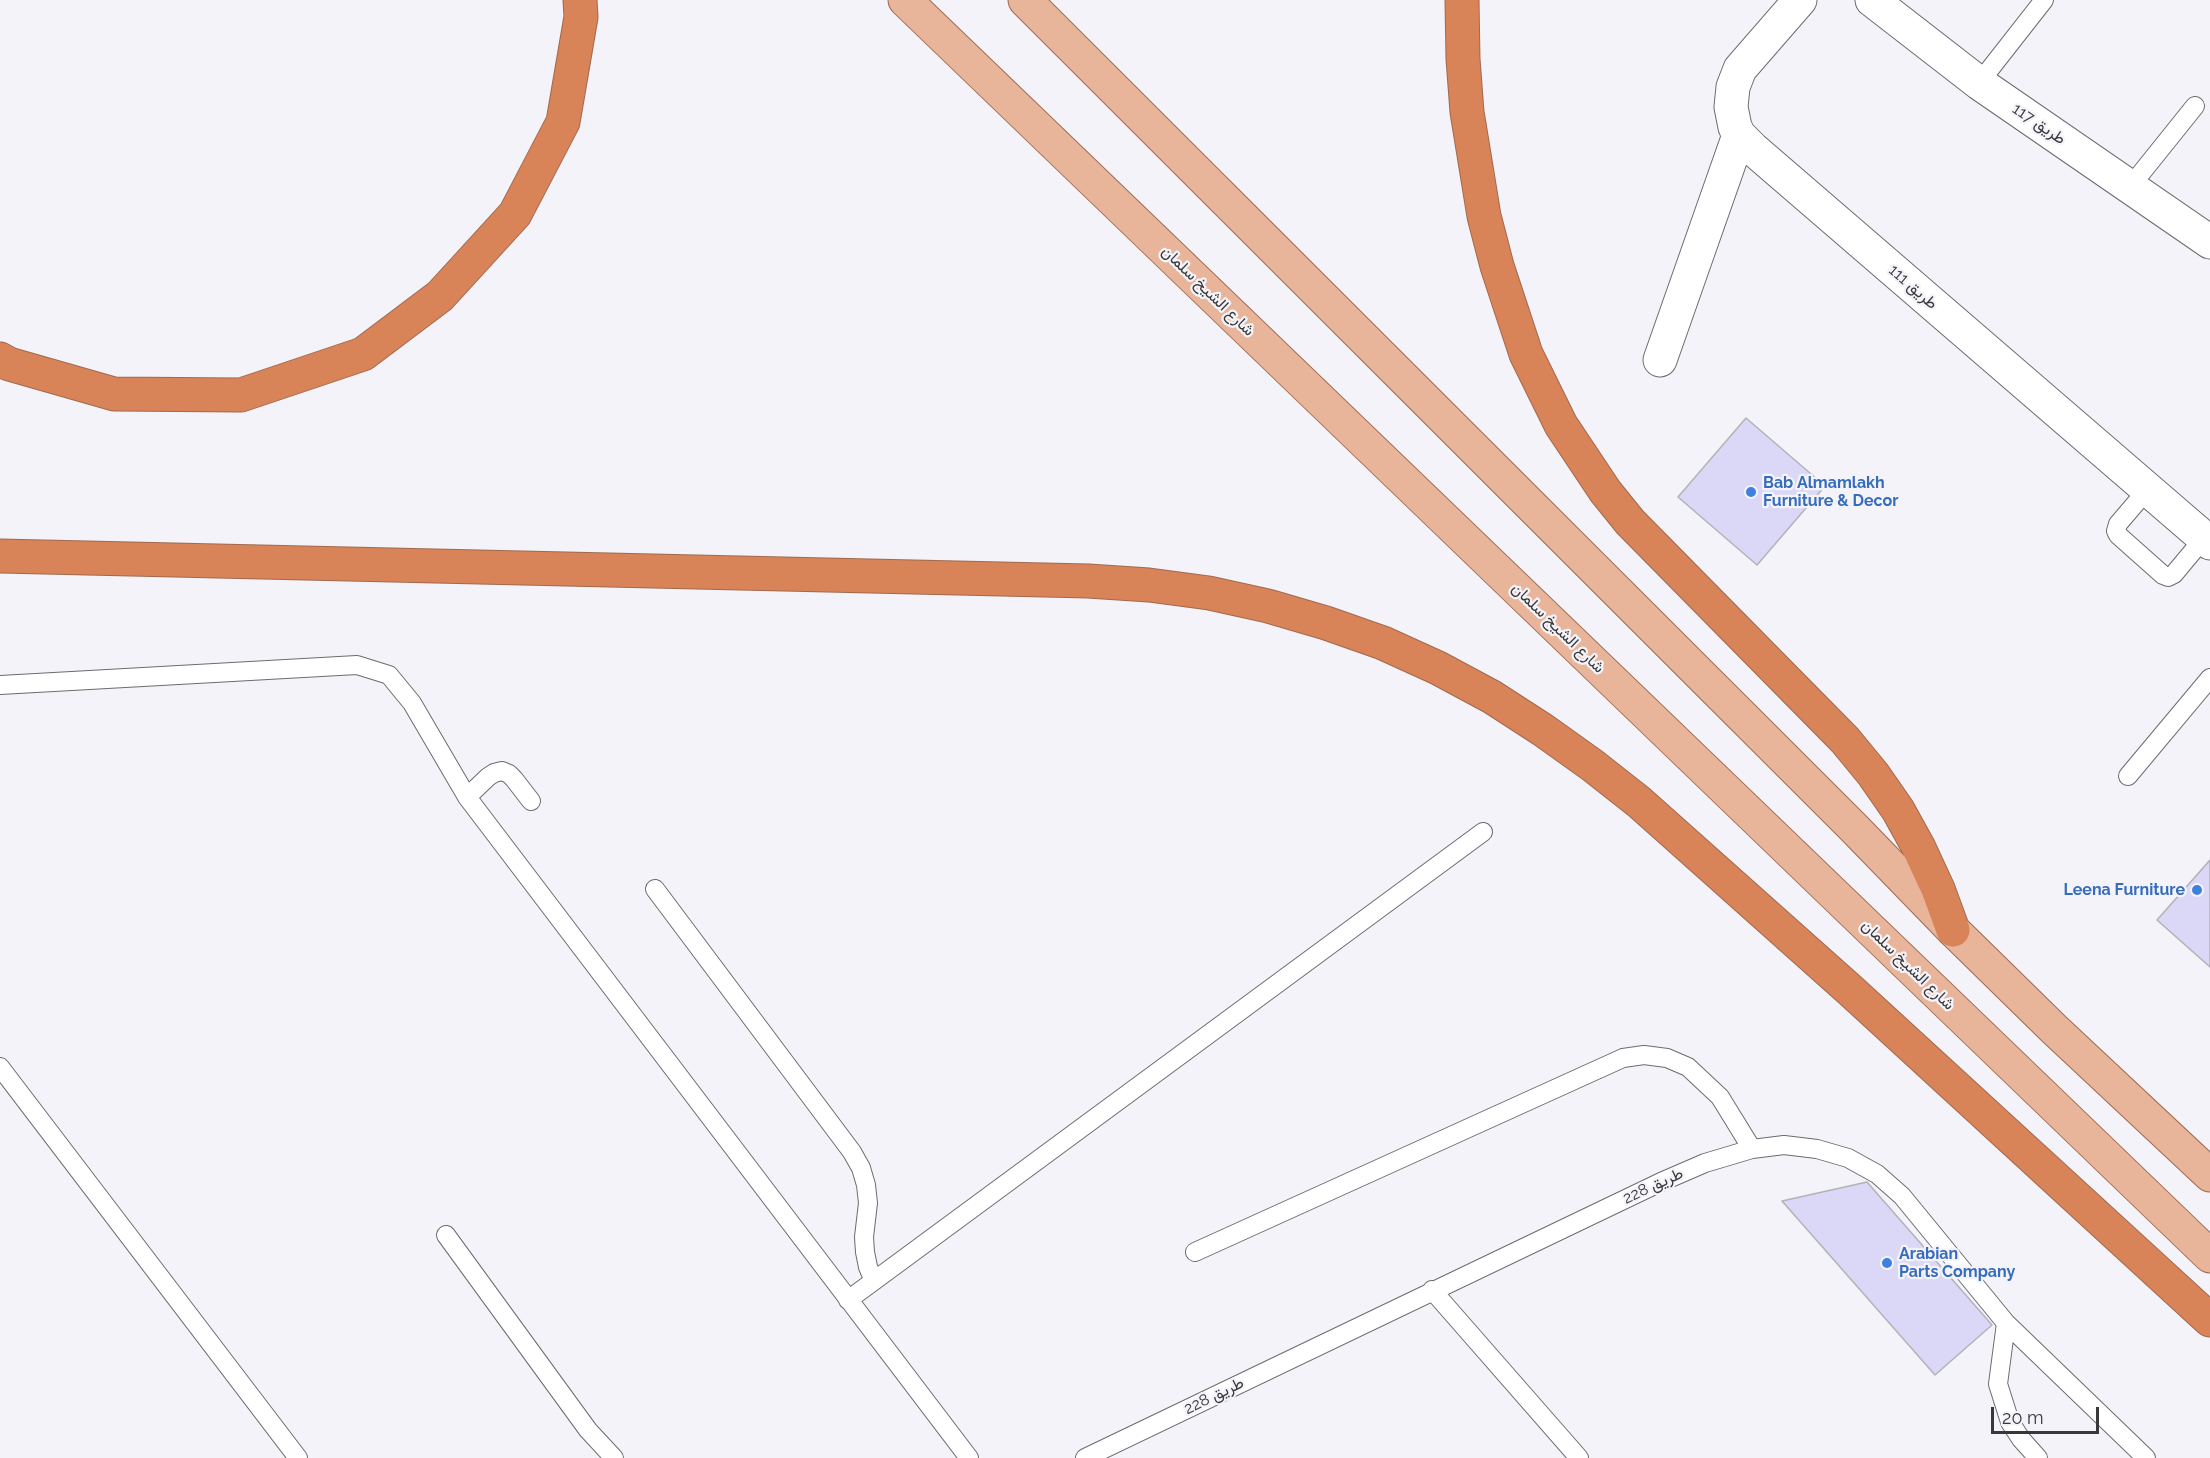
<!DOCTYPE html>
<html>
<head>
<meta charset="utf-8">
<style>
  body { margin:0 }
  #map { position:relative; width:2210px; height:1458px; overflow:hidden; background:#f4f3f9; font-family:Raleway,sans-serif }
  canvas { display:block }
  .scale { position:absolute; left:1991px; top:1407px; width:108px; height:27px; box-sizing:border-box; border:3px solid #38383a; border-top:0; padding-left:8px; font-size:18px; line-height:21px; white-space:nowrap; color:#38383a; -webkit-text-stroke:4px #f4f3f9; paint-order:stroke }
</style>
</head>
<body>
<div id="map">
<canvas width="2210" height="1458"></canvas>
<div class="scale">20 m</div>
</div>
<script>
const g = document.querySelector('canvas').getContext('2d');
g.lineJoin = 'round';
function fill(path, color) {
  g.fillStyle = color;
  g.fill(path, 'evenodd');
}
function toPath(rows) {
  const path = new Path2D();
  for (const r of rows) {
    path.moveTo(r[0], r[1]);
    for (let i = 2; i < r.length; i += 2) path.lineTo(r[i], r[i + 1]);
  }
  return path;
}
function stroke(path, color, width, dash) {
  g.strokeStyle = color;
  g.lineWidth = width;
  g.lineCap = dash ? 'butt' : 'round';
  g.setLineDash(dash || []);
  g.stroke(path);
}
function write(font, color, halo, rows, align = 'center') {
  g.font = font + ' Raleway,Vazirmatn,sans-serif';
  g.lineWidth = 4.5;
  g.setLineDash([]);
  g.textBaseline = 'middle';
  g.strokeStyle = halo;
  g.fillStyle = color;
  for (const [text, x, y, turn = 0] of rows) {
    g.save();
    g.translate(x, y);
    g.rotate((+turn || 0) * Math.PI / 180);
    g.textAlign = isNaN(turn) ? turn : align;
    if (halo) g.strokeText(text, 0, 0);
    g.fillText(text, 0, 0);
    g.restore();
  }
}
const building = toPath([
  [1746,418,1825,486,1757,565,1678,497,1746,418],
  [2210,860,2210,967,2157,920,2210,860],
  [1867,1182,1992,1325,1935,1375,1782,1201,1867,1182]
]);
const service = toPath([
  [1979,83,2044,0],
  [2130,187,2195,106],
  [2147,490,2118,524,2116,531,2118,535,2163,575,2168,577,2174,574,2204,538],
  [0,685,357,665,389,675,412,703,467,797,969,1458],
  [2128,776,2210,678],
  [467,797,488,777,494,773,502,771,509,774,514,779,531,801],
  [655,889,852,1152,861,1168,866,1185,868,1203,864,1237,865,1252,868,1267,874,1281],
  [0,1067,298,1458],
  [446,1235,588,1430,614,1458],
  [1195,1252,1623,1058,1644,1055,1667,1058,1688,1067,1720,1097,1752,1149],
  [1432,1290,1579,1458],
  [848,1300,1483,832],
  [2006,1323,1998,1384,2010,1422,2021,1439,2038,1458],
  [1085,1458,1661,1182,1705,1163,1752,1149,1784,1145,1817,1149,1848,1158,1877,1174,1902,1196,2006,1323,2146,1458]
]);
const minor = toPath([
  [1800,0,1740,69,1733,87,1731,107,1735,127,1739,135,1753,149,2210,543],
  [1872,0,1979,83,2210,242],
  [1660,360,1739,135]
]);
const primary = toPath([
  [905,0,2210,1256],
  [1025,0,1854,828,1953,930,2054,1029,2210,1175]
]);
const motorway = toPath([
  [1462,0,1463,59,1467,112,1484,216,1497,266,1526,354,1561,425,1605,491,1630,522,1845,740,1873,774,1898,810,1919,848,1938,889,1953,930],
  [0,359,9,364,114,394,241,395,363,354,440,296,515,214,563,122,581,17,580,0],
  [0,556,1088,581,1149,585,1209,593,1268,606,1326,623,1383,643,1438,668,1492,697,1543,730,1592,765,1639,802,1850,990,2210,1320]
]);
const markers = [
  [1751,492,6,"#3f7fe0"],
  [2197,890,6,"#3f7fe0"],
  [1887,1263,6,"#3f7fe0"]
];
const streetNames = [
  ["طريق 117",2039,124,34],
  ["طريق 111",1913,287,41],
  ["شارع الشيخ سلمان",1208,291,44],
  ["شارع الشيخ سلمان",1558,628,44],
  ["شارع الشيخ سلمان",1908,965,44],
  ["طريق 228",1653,1186,-25],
  ["طريق 228",1214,1396,-26]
];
const shopNames = [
  ["Bab Almamlakh",1763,483],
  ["Furniture & Decor",1763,501],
  ["Leena Furniture",2185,890,"right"],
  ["Arabian",1899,1254],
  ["Parts Company",1899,1272]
];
fill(building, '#dbd8f7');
stroke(building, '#b2b2b7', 1.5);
stroke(service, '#6c6b70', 20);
stroke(minor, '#6c6b70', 35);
stroke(primary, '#a1694e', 35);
stroke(motorway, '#a1694e', 35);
stroke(service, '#fff', 18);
stroke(minor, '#fff', 33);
stroke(primary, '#e8b59b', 33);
stroke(motorway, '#d98359', 33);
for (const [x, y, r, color] of markers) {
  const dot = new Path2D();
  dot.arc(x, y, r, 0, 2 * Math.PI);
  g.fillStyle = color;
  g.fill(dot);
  stroke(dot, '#f4f3f9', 2);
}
write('16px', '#38383a', '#f4f3f9', streetNames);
write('bold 16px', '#366cbe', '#f4f3f9', shopNames, 'left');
</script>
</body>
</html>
